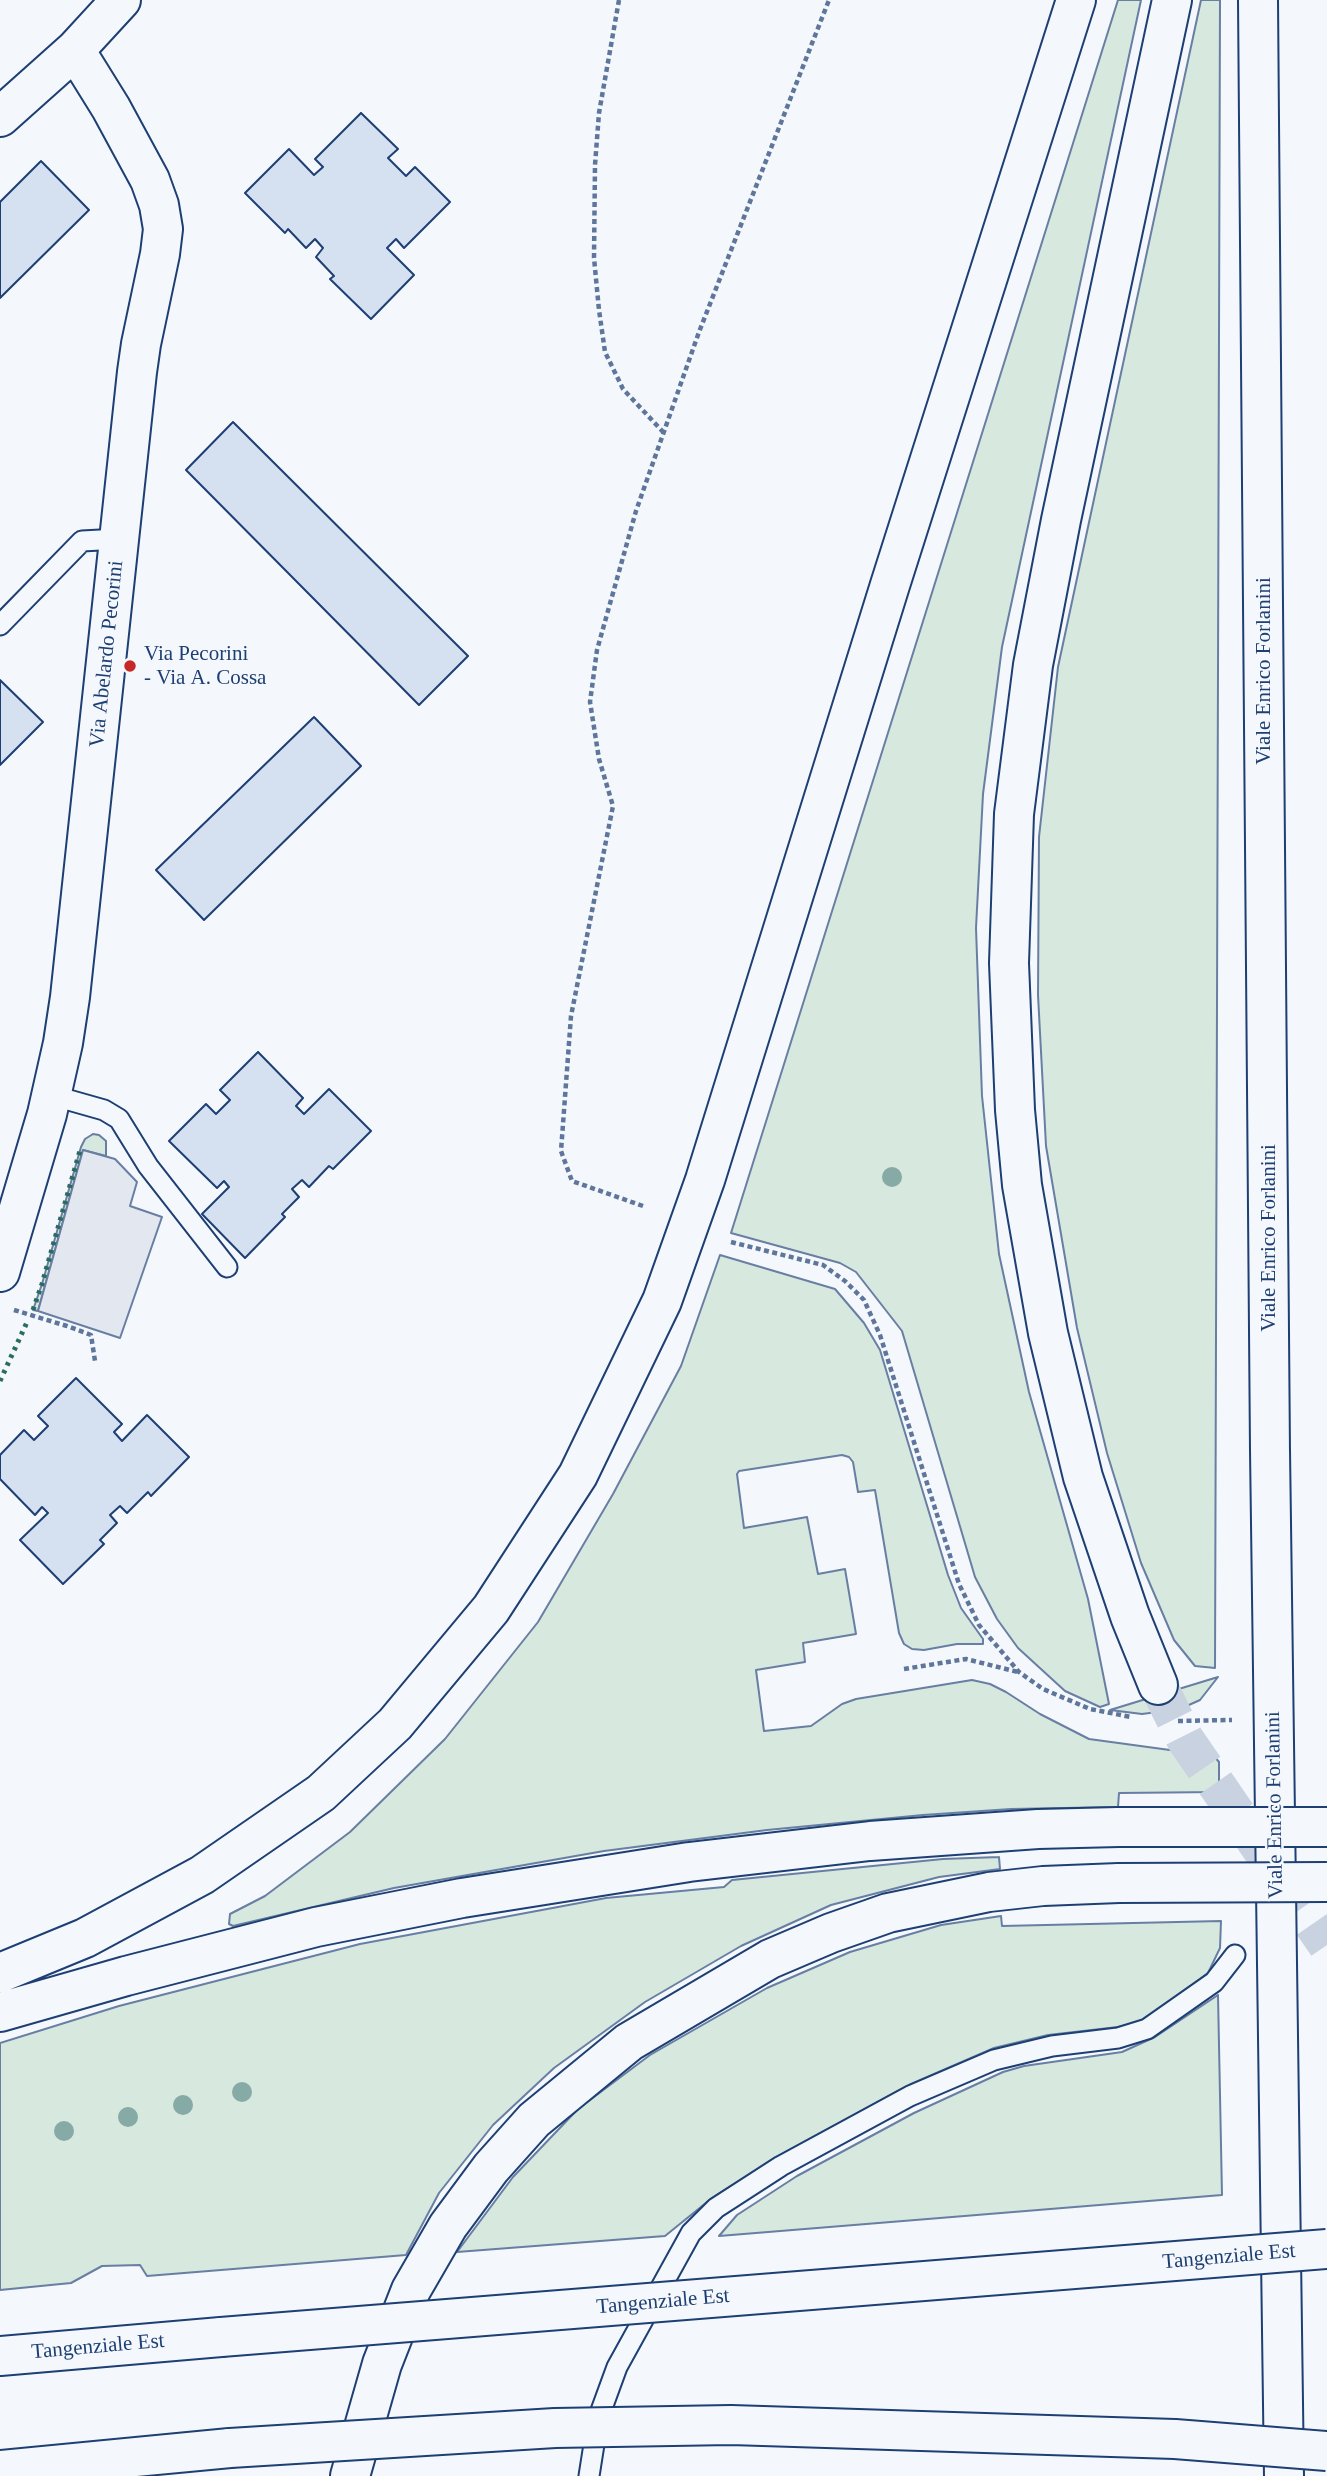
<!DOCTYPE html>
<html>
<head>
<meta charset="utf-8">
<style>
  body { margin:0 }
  canvas { display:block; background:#f4f7fb }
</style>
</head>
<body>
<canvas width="1327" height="2476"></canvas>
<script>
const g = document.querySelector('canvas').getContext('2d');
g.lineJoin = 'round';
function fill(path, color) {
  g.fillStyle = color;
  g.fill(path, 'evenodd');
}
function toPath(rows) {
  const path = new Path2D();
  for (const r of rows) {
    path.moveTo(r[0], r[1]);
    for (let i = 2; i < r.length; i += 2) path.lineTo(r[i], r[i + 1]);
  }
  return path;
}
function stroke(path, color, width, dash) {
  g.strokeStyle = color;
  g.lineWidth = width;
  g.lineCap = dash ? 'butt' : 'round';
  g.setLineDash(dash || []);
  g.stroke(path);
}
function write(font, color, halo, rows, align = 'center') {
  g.font = font + ' "Times New Roman",serif';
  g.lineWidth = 5;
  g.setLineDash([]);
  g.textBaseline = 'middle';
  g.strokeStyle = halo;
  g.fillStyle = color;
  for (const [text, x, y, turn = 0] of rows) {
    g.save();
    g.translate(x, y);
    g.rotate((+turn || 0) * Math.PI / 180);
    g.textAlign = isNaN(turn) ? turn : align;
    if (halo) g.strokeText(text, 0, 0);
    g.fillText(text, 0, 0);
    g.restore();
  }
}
const green = toPath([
  [1118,0,1141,0,1002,647,983,794,976,928,982,1096,999,1254,1029,1392,1088,1599,1109,1704,1100,1707,1065,1691,1018,1648,997,1619,975,1577,902,1331,856,1272,840,1263,731,1233,1118,0],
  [1201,0,1220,0,1215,1668,1195,1666,1174,1640,1141,1563,1107,1453,1077,1328,1046,1146,1038,995,1039,837,1058,667,1201,0],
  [93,1134,99,1135,106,1141,106,1156,83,1150,38,1311,33,1310,42,1284,81,1147,85,1139,93,1134],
  [720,1255,835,1289,864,1323,880,1350,948,1575,961,1608,983,1639,983,1644,957,1644,924,1650,912,1649,904,1644,899,1633,875,1490,858,1492,853,1462,849,1457,842,1455,739,1471,737,1474,744,1528,807,1517,818,1574,845,1569,856,1634,803,1643,805,1662,756,1670,764,1731,811,1726,842,1704,856,1699,972,1680,990,1684,1006,1692,1040,1714,1089,1739,1214,1756,1219,1762,1219,1792,1119,1793,1118,1807,1011,1809,923,1815,767,1830,604,1851,394,1888,233,1926,229,1924,230,1914,265,1896,350,1832,445,1739,538,1622,613,1494,681,1366,720,1255],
  [1218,1677,1200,1700,1180,1709,1142,1714,1110,1710,1218,1677],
  [999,1857,1000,1869,939,1877,831,1905,741,1946,645,2002,554,2068,493,2125,439,2193,406,2255,147,2276,140,2265,102,2266,71,2283,0,2290,0,2043,119,2006,360,1944,606,1898,724,1887,732,1880,943,1859,999,1857],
  [1001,1916,1002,1926,1221,1921,1220,1948,1208,1973,1144,2021,1118,2027,1048,2035,994,2048,911,2084,777,2157,712,2198,665,2236,457,2252,513,2177,578,2109,650,2055,767,1988,850,1952,941,1925,1001,1916],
  [1218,1995,1222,2195,719,2236,737,2215,797,2176,914,2113,1003,2072,1024,2066,1122,2052,1155,2037,1218,1995]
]);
const parking = toPath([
  [83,1150,115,1159,137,1182,130,1206,162,1217,120,1338,38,1311,83,1150]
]);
const building = toPath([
  [361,113,398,149,388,158,406,176,415,167,450,202,404,248,396,239,387,248,414,275,371,319,330,279,334,276,316,257,323,248,315,239,306,248,288,229,285,233,245,193,289,149,314,175,323,167,315,159,361,113],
  [41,161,89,210,0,298,0,202,41,161],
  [233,422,468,656,419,705,186,470,233,422],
  [0,680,43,722,0,765,0,680],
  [314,717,361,766,204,920,156,870,314,717],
  [258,1052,303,1098,296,1106,304,1114,329,1089,371,1131,333,1169,329,1166,309,1187,302,1180,292,1189,299,1197,282,1214,285,1217,245,1258,202,1214,229,1187,224,1181,217,1188,169,1141,206,1104,216,1114,230,1100,220,1090,258,1052],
  [76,1378,122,1424,114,1432,122,1441,147,1415,189,1457,151,1496,148,1492,127,1513,120,1506,110,1515,117,1523,100,1540,104,1544,63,1584,20,1540,48,1513,42,1507,35,1515,0,1479,0,1455,24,1430,34,1440,48,1426,38,1416,76,1378]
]);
const motorwayTunnel = toPath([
  [1158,1685,1185,1739,1327,1945]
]);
const path = toPath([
  [619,0,599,113,595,165,594,258,599,310,605,352,623,389,664,433],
  [643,1206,572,1181,561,1151,571,1016,613,806,599,759,590,702,597,650,636,511,699,332,829,0],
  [731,1242,823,1265,845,1281,864,1300,880,1335,959,1584,979,1625,1019,1672,1043,1689,1090,1709,1131,1717],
  [14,1310,67,1326,91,1335,95,1361],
  [904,1669,966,1659,1018,1672],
  [1178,1721,1232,1720]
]);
const service = toPath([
  [0,625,82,541,119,539],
  [51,1095,104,1110,119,1119,148,1166,227,1267],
  [589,2476,598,2419,617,2367,691,2233,716,2208,781,2166,910,2096,994,2060,1052,2046,1118,2038,1147,2029,1214,1982,1235,1955]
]);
const minor = toPath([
  [0,117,75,50,121,0],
  [0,1272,47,1114,63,1043,70,997,137,372,141,344,160,254,163,229,159,205,150,180,111,108,75,50]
]);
const primary = toPath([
  [1258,0,1270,1450,1284,2476]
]);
const motorway = toPath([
  [1158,1685,1130,1616,1083,1477,1048,1333,1022,1185,1015,1110,1009,963,1014,814,1033,665,1061,520,1172,0],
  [0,1973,85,1938,202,1875,321,1793,395,1724,491,1609,578,1475,662,1301,705,1180,890,585,1076,0],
  [0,2012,126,1976,316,1927,462,1898,689,1862,870,1841,1038,1829,1119,1827],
  [0,2356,221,2337],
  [0,2470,230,2448],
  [350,2476,382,2364,411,2290,448,2226,491,2168,534,2120,629,2042,770,1959,831,1933,888,1913,989,1892,1043,1886,1119,1883]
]);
const motorwayBridge = toPath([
  [1119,1827,1327,1827],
  [1119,1883,1327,1882],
  [221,2337,1327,2249],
  [230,2448,555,2428,731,2425,1175,2439,1327,2451]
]);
const hedge = toPath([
  [33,1310,42,1284,81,1147],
  [0,1381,28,1320]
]);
const trees = [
  [892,1177],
  [242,2092],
  [183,2105],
  [128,2117],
  [64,2131]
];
const markers = [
  [130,666,7,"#c62828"]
];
const streetNames = [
  ["Via Abelardo Pecorini",107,654,-84],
  ["Viale Enrico Forlanini",1264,671,-90],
  ["Viale Enrico Forlanini",1269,1238,-90],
  ["Viale Enrico Forlanini",1275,1805,-91],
  ["Tangenziale Est",1229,2257,-5],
  ["Tangenziale Est",663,2302,-5],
  ["Tangenziale Est",98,2347,-5]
];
const poiNames = [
  ["Via Pecorini",144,654],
  ["- Via A. Cossa",144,678]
];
fill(green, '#d7e8df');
stroke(green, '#687fa3', 2);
fill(parking, '#e3e8f0');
stroke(parking, '#687fa3', 2);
fill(building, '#d5e0f0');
stroke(building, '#1d3f73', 2);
stroke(motorwayTunnel, '#c9d2e0', 38, [38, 19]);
stroke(service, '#1d3f73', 23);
stroke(minor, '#1d3f73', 42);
stroke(primary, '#1d3f73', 42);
stroke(motorway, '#1d3f73', 42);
stroke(path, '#5e769c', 4.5, [5, 3.5]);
stroke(service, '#f4f7fb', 19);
stroke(minor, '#f4f7fb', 38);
stroke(primary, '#f4f7fb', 38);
stroke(motorway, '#f4f7fb', 38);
stroke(motorwayBridge, '#1d3f73', 42, []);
stroke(motorwayBridge, '#f4f7fb', 38);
stroke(hedge, '#2c6c60', 5, [3.5, 5]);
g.fillStyle = '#86aba6';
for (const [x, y] of trees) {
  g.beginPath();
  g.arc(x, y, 10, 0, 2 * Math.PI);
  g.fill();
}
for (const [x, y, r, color] of markers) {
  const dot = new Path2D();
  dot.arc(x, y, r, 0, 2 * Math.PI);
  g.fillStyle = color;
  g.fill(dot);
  stroke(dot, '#f4f7fb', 2.5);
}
write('21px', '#1d3f73', '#f4f7fb', streetNames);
write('21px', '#1d3f73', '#f4f7fb', poiNames, 'left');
</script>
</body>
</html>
